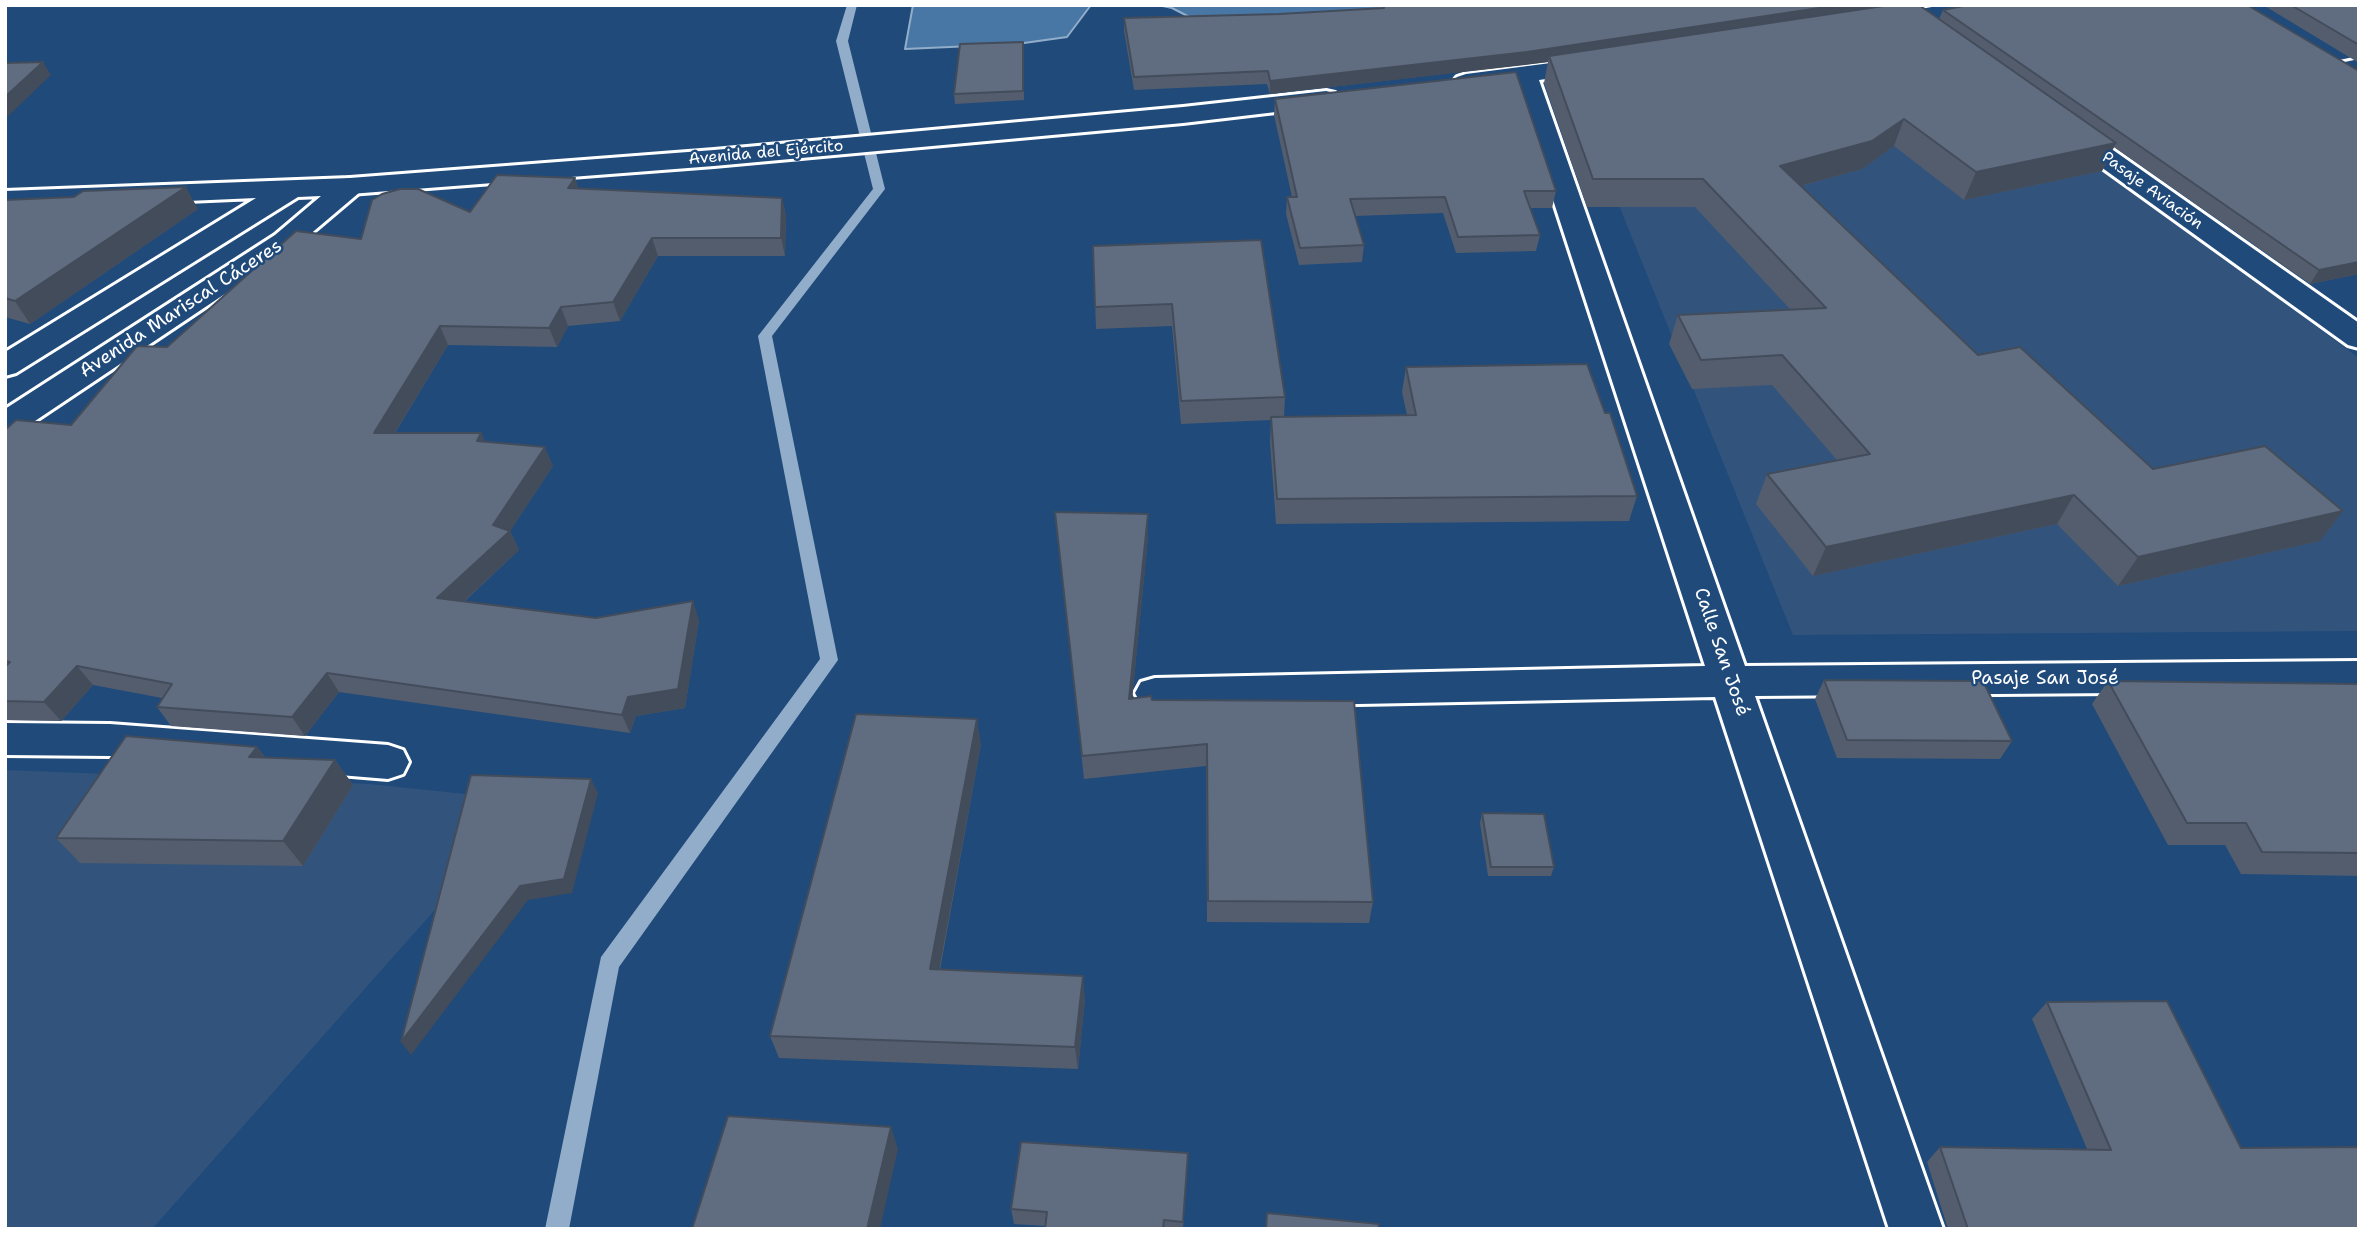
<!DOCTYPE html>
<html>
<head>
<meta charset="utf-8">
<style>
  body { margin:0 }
  #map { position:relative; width:2364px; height:1234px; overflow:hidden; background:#1f4a7a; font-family:"Shantell Sans",sans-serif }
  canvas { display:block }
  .frame { position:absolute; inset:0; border:7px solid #fff; pointer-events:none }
</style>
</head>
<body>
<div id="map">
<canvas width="2364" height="1234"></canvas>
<div class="frame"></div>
</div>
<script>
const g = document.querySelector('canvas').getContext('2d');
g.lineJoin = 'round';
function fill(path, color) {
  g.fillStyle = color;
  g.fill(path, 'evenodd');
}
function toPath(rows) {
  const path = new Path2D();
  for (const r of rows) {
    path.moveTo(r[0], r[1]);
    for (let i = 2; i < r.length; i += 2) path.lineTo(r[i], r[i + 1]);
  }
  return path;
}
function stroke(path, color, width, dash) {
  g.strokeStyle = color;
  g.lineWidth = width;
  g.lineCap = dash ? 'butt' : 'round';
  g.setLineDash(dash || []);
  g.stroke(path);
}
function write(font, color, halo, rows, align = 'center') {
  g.font = font + ' "Shantell Sans",sans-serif';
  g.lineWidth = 5;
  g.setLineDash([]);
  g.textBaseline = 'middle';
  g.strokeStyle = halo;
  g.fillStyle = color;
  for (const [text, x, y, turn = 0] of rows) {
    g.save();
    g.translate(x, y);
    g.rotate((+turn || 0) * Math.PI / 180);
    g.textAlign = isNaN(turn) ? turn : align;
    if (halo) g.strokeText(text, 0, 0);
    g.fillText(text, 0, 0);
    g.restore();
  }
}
const built = toPath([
  [1919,35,2359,358,2359,631,1793,635,1569,82],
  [5,770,370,784,484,796,448,895,152,1229,5,1229]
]);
const water = toPath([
  [913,5,1091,5,1067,37,1017,44,905,49,913,5],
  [1158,5,1414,5,1414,6,1201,23,1172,8,1158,5]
]);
const stream = toPath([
  [847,5,857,5,848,41,885,189,772,336,838,660,619,967,569,1229,545,1229,601,957,820,659,758,336,873,189,836,41,847,5]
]);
const minor = toPath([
  [1943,5,1998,5,1994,10,1986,12,1881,30,1872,28,1869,23,1872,18,1881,16,1943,5],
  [1597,57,1606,60,1610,65,1606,70,1539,80,1745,666,2359,661,2359,691,1755,696,1943,1229,1889,1229,1715,697,1155,708,1141,704,1135,693,1141,682,1155,678,1705,666,1515,83,1466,90,1457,87,1453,82,1457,77,1466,74,1597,57],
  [2359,59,2359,74,2344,77,2335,74,2331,69,2335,64,2359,59],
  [1326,91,1335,93,1339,99,1335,105,1183,123,714,166,350,194,340,192,336,186,340,180,350,178,714,150,1183,107,1326,91],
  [2067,122,2076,124,2359,323,2359,348,2348,345,2058,136,2054,130,2058,124,2067,122],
  [5,723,110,724,388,745,403,750,409,762,403,774,388,779,110,756,5,755,5,723]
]);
const major = toPath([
  [350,178,360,180,364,186,360,192,295,247,17,433,5,436,5,409,275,235,321,196,298,197,16,373,5,376,5,352,256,198,5,209,5,191,350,178]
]);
const wall = toPath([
  [1383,5,1939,19,1943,10,2359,274,2310,284,2114,147,2102,171,1964,200,1894,146,1862,169,1801,186,1978,355,2153,469,2320,541,2118,586,2057,524,1813,576,1756,504,1767,474,1837,460,1772,385,1692,389,1669,344,1678,315,1790,309,1695,207,1587,207,1544,83,1548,62,1270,94,1267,84,1134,90,1124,31,1124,18,1279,14,1382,8],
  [2263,5,2359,5,2359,63],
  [1023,51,1024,100,955,104,954,94],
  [1275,99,1556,191,1552,208,1530,208,1540,235,1536,251,1456,253,1443,213,1355,216,1364,245,1362,262,1299,265,1286,214,1287,197,1292,197,1274,115],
  [575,178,578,189,782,198,786,216,785,256,658,256,620,321,568,326,557,347,448,345,395,433,481,433,485,442,553,466,510,531,519,550,464,602,596,618,699,620,685,708,636,716,630,733,339,692,305,736,171,726,157,707,162,698,93,685,61,721,5,720,5,430,71,425,167,347,361,239,470,212],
  [5,200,198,209,30,324,5,317],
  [1261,240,1285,397,1284,417,1407,415,1402,392,1406,367,1605,413,1637,496,1629,521,1276,524,1270,442,1271,420,1181,424,1172,326,1096,329,1093,246],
  [1055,512,1148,514,1148,537,1132,698,1152,700,1354,701,1373,902,1369,923,1207,922,1206,766,1084,779],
  [1824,680,2012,741,2000,759,1837,758,1815,699],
  [2108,681,2359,684,2359,876,2241,874,2225,845,2168,845,2092,704],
  [981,744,940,970,1085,999,1078,1069,779,1058,770,1036],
  [257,747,265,757,335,760,353,785,303,866,80,863,56,838],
  [1482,813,1554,867,1551,876,1488,876,1480,823],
  [2047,1002,2241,1148,2359,1229,1948,1229,1927,1162,1940,1147,2087,1149,2032,1019],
  [1188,1153,1183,1229,1045,1229,1045,1226,1014,1224,1011,1209]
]);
const shadedWall = toPath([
  [1839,5,1919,5,1549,56,1548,62,1525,65,1270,94,1270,81],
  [43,62,51,75,5,119,5,97],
  [1904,119,1894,146,1862,169,1771,194,1780,166],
  [2116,143,2102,171,1964,200,1976,172],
  [575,178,581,197,568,188],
  [186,187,198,209,30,324,15,301],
  [782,198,786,216,785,256,781,238],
  [652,238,658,256,620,321,613,302],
  [2359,262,2359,274,2310,284,2319,270],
  [561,307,568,326,557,347,549,328],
  [440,326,448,345,383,452,374,433],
  [481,433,490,452,477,441],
  [545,447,553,466,510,531,519,550,447,617,437,598,493,525],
  [2074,495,2057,524,1813,576,1826,547],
  [2343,511,2320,541,2118,586,2138,557],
  [1148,514,1148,537,1130,721,1129,699],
  [693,601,699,620,685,708,636,716,630,733,622,715,628,697],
  [77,666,93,685,61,721,44,702],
  [327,673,339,692,305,736,292,717],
  [977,719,981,744,935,992,930,969],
  [257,747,276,772,249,757],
  [335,760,353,785,303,866,283,841],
  [591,779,598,793,572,893,528,900,411,1055,401,1042],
  [1083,976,1085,999,1078,1069,1075,1047],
  [891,1127,898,1149,880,1229,867,1229]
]);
const building = toPath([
  [1383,5,1839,5,1527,52,1270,81,1268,71,1134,77,1124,18,1279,14,1384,8,1383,5],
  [1890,5,1919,5,2116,143,1976,172,1904,119,1872,141,1780,166,1978,355,2020,347,2153,469,2265,446,2343,511,2138,557,2074,495,1826,547,1767,474,1870,454,1782,355,1701,360,1678,315,1826,308,1703,179,1593,179,1549,56,1890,5],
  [1968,5,2247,5,2359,71,2359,262,2319,270,1943,10,1968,5],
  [2291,5,2359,5,2359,45,2291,5],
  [1023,42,1023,91,954,94,960,44,1023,42],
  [43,62,5,97,5,63,43,62],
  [1516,72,1556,191,1524,191,1540,235,1458,237,1445,197,1350,199,1364,245,1300,248,1287,197,1297,197,1275,99,1516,72],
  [497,175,575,178,568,188,782,198,781,238,652,238,613,302,561,307,549,328,440,326,374,433,481,433,477,441,545,447,493,525,510,531,437,598,596,618,693,601,678,689,628,697,622,715,327,673,292,717,157,707,172,684,77,666,44,702,5,701,5,667,10,662,5,661,5,430,16,420,71,425,137,346,167,347,296,231,361,239,372,200,382,194,400,189,418,189,470,212,497,175],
  [186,187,15,301,5,298,5,200,74,197,83,191,186,187],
  [1261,240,1285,397,1181,401,1172,304,1095,307,1093,246,1261,240],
  [1587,364,1605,413,1610,413,1637,496,1277,499,1271,417,1416,415,1406,367,1587,364],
  [1055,512,1148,514,1129,699,1151,696,1152,700,1354,701,1373,902,1208,901,1207,744,1082,756,1055,512],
  [1824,680,1983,681,2012,741,1847,740,1824,680],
  [2108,681,2359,684,2359,853,2262,852,2246,823,2187,823,2108,681],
  [856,714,977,719,930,969,1083,976,1075,1047,770,1036,856,714],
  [126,736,257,747,249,757,335,760,283,841,56,838,126,736],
  [471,775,591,779,564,879,520,886,401,1042,471,775],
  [1482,813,1544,814,1554,867,1491,867,1482,813],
  [2167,1001,2241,1148,2359,1147,2359,1229,1968,1229,1940,1147,2111,1150,2047,1002,2167,1001],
  [728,1116,891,1127,867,1229,692,1229,728,1116],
  [1021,1142,1188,1153,1183,1222,1164,1220,1163,1229,1045,1229,1047,1212,1011,1209,1021,1142],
  [1267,1213,1379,1224,1378,1229,1266,1229,1267,1213]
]);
const farStreetnames = [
  ["Avenida del Ejército",766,153,-5],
  ["Pasaje Aviación",2152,191,36]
];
const streetNames = [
  ["Avenida Mariscal Cáceres",181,309,-33],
  ["Calle San José",1721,652,71],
  ["Pasaje San José",2045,679]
];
fill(built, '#32547c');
fill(water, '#4977a5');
stroke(water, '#92adc9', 2);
fill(stream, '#92adc9');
stroke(minor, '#fff', 6);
stroke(major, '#fff', 6);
fill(minor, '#1f4a7a');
fill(major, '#1f4a7a');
fill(wall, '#535d6e');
fill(shadedWall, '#434c5a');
fill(building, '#606c80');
stroke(building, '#434c5a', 2);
write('16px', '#fff', '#1f4a7a', farStreetnames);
write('19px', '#fff', '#1f4a7a', streetNames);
</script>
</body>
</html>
